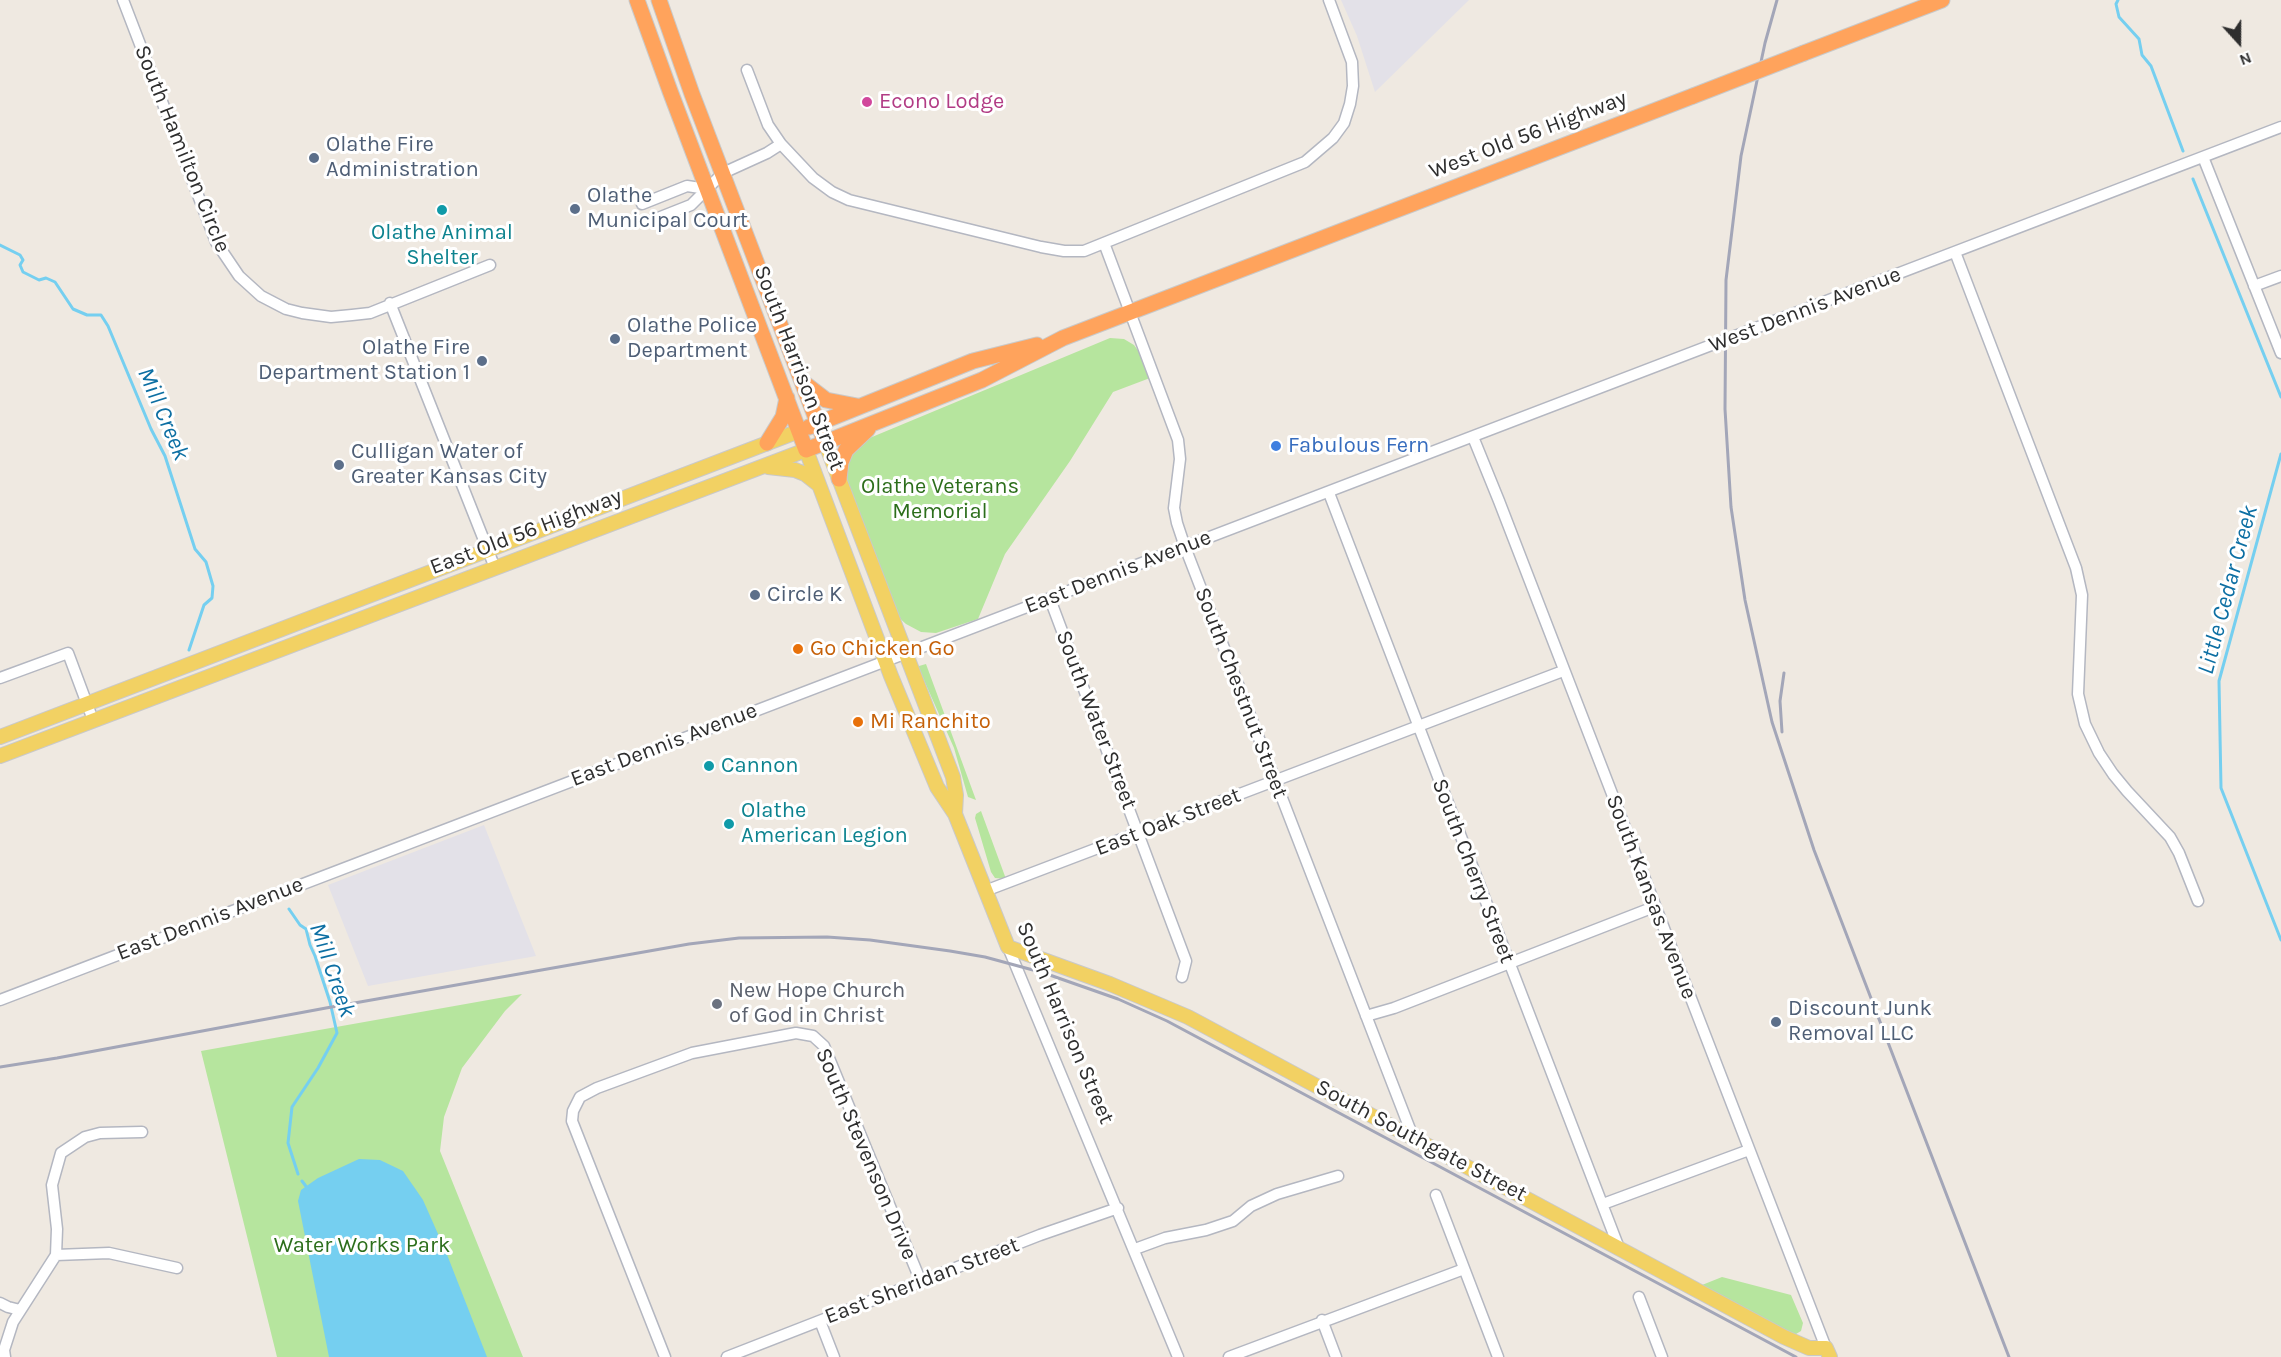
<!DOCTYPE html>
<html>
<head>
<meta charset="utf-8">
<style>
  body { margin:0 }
  #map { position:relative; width:2281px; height:1357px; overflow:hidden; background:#efe9e1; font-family:Karla,sans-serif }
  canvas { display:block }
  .north { position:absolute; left:2209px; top:12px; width:60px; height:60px; -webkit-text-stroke:4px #fff; paint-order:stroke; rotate:159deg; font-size:16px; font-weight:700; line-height:24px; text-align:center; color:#2e2e2e }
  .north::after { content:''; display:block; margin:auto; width:21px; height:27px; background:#2e2e2e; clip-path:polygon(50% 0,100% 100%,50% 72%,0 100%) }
</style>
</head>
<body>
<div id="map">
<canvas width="2281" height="1357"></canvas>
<div class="north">N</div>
</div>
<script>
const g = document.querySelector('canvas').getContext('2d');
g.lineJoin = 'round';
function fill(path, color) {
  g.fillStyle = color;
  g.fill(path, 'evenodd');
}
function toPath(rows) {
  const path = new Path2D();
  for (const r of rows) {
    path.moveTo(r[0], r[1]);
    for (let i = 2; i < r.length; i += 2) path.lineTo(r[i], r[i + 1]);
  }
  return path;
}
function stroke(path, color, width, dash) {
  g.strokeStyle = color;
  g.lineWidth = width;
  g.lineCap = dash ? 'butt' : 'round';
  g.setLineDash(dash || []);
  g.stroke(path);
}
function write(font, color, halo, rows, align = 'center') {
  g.font = font + ' Karla,sans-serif';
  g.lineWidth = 6;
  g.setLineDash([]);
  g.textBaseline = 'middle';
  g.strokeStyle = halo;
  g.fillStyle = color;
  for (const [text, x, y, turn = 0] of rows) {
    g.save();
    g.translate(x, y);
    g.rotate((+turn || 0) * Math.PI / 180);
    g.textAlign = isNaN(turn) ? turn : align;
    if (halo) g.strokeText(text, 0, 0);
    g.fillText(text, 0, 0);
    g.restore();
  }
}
const industrial = toPath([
  [1341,0,1469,0,1375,92,1357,36],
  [484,825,536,956,368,986,328,885]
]);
const green = toPath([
  [1110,338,1124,339,1134,345,1142,356,1150,378,1113,392,1070,461,1005,554,978,619,936,633,921,632,906,624,896,615,842,478,843,464,860,442],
  [926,664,976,800,968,797,954,748,919,669,919,666],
  [981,811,1006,879,995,878,991,872,975,818,976,814],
  [522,994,505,1011,462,1068,444,1117,440,1151,523,1357,277,1357,201,1051],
  [1722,1277,1791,1295,1803,1323,1801,1331,1796,1334,1789,1334,1702,1285]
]);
const water = toPath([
  [359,1159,380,1160,403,1171,423,1200,446,1252,487,1357,329,1357,298,1201,301,1190,318,1178]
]);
const stream = toPath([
  [2118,0,2116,4,2119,17,2139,39,2142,55,2151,66,2183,151],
  [2193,179,2281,397],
  [0,245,20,255,23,260,20,265,23,272,39,280,46,278,55,282,73,309,87,315,101,315,108,326,151,429,165,456,195,549,206,562,213,586,212,598,204,605,189,650],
  [2281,454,2219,681,2221,788,2281,940],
  [289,909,300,925,306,929,310,945,315,956,330,1002,337,1033,318,1068,292,1107,288,1143,298,1174],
  [302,1181,308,1189]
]);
const minor = toPath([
  [123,0,216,242,239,276,261,296,286,309,302,313,331,317,352,315,370,313,490,265],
  [747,70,768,125,781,144,813,178,832,192,849,200,1041,247,1064,251,1084,251,1305,162,1333,138,1344,123,1350,104,1353,86,1352,62,1329,0],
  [2203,157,2281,353],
  [642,204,687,186,707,189],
  [648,222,691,205,723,173,767,153,781,144],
  [1104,243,1178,440,1180,459,1174,508,1177,523,1185,547,1413,1137],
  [1955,252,2076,568,2082,595,2078,694,2085,724,2099,753,2113,774,2127,791,2170,837,2179,853,2198,901],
  [2254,286,2281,276],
  [390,303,495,568],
  [1473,437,1499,501,1826,1348],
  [1329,493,1619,1248],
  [1050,599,1186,961,1182,977],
  [0,678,68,653,93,720],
  [985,891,1563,671],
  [1008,947,1178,1357],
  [0,1000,2281,127],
  [1366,1016,1394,1008,1654,907],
  [1436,1195,1498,1357],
  [1603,1204,1749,1150],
  [1135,1249,1165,1238,1206,1230,1233,1221,1251,1206,1277,1194,1338,1176],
  [56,1255,57,1229,52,1185,61,1153,85,1137,100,1133,142,1132],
  [56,1255,109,1253,177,1268],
  [1639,1297,1662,1357],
  [0,1303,8,1307,20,1310],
  [1322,1320,1336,1357],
  [820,1321,834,1357],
  [5,1357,4,1350,13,1322,56,1255],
  [665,1357,572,1121,573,1111,580,1097,597,1088,692,1053,796,1033,813,1036,824,1046,921,1282],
  [727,1357,1040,1235,1118,1208],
  [1229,1357,1464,1269]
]);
const major = toPath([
  [825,442,953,777,956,795,955,814],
  [768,467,795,470,805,474,819,485],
  [0,737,799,431],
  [0,756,806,450,891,676,937,787,955,814,1008,947,1110,984,1188,1017,1784,1337,1809,1348,1826,1348,1830,1357]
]);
const highway = toPath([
  [637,0,670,91,806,450,982,380,1063,338,1693,96],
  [659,0,692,94,825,442],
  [1804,53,1942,0],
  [804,383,826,400,857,406],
  [809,427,973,361,1037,345],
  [767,443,783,417,787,398],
  [839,479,841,462,846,450,868,429]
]);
const rail = toPath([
  [1777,0,1765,43,1741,156,1726,280,1725,409,1731,507,1745,600,1772,722,1814,850,2009,1357],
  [1782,732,1780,701,1784,673],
  [0,1067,57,1058,326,1008,689,944,739,938,827,937,870,940,950,951,985,957,1044,973,1118,999,1167,1021,1796,1357]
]);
const highwayBridge = toPath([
  [1693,96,1804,53]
]);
const markers = [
  [867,102,6,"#d1479c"],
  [314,158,6,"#5c6f8a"],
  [575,209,6,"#5c6f8a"],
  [442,210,6,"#0f9aa8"],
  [615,339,6,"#5c6f8a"],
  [482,361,6,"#5c6f8a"],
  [1276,446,6,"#3f7fe0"],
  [339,465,6,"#5c6f8a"],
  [755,595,6,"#5c6f8a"],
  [798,649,6,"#e8710a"],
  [858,722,6,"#e8710a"],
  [709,766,6,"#0f9aa8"],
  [729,824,6,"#0f9aa8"],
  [717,1004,6,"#6b7280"],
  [1776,1022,6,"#5c6f8a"]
];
const hotelNames = [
  ["Econo Lodge",879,102]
];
const streetNames = [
  ["West Old 56 Highway",1528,135,-21],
  ["South Hamilton Circle",182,149,68],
  ["West Dennis Avenue",1805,310,-21],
  ["South Harrison Street",799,368,69],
  ["East Old 56 Highway",526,532,-21],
  ["East Dennis Avenue",1118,572,-21],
  ["South Chestnut Street",1241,693,69],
  ["South Water Street",1096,720,69],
  ["East Dennis Avenue",664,745,-21],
  ["East Oak Street",1168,822,-21],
  ["South Cherry Street",1473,871,69],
  ["South Kansas Avenue",1651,897,69],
  ["East Dennis Avenue",210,919,-21],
  ["South Harrison Street",1065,1023,67],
  ["South Southgate Street",1421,1141,28],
  ["South Stevenson Drive",866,1154,67],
  ["East Sheridan Street",922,1281,-21]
];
const serviceNames = [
  ["Olathe Fire",326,145],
  ["Administration",326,170],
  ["Olathe",587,196],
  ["Municipal Court",587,221],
  ["Olathe Police",627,326],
  ["Department",627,351],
  ["Olathe Fire",470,348,"right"],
  ["Department Station 1",470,373,"right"],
  ["Culligan Water of",351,452],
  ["Greater Kansas City",351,477],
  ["Circle K",767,595],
  ["Discount Junk",1788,1009],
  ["Removal LLC",1788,1034]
];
const cultureNames = [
  ["Olathe Animal",442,233,"center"],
  ["Shelter",442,258,"center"],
  ["Cannon",721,766],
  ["Olathe",741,811],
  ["American Legion",741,836]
];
const shopNames = [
  ["Fabulous Fern",1288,446]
];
const parkNames = [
  ["Olathe Veterans",940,487],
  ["Memorial",940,512],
  ["Water Works Park",362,1246]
];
const foodNames = [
  ["Go Chicken Go",810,649],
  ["Mi Ranchito",870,722]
];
const worshipNames = [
  ["New Hope Church",729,991],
  ["of God in Christ",729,1016]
];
const waterNames = [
  ["Mill Creek",163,414,67],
  ["Little Cedar Creek",2228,590,-75],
  ["Mill Creek",332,970,71]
];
fill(industrial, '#e3e1e8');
fill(green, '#b6e59e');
fill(water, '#75cff0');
stroke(stream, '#75cff0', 3);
stroke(minor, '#b4b7c1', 13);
stroke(major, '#c9c9c9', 16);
stroke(highway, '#c9c9c9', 17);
stroke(minor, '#fff', 10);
stroke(major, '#f2d163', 14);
stroke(highway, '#ffa35c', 15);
stroke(rail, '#a3a6b8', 3);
stroke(highwayBridge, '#c9c9c9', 17, []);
stroke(highwayBridge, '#ffa35c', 15);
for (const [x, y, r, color] of markers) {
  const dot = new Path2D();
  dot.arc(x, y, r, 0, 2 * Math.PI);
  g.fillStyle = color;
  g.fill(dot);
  stroke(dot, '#fff', 2);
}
write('22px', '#b23c85', '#fff', hotelNames, 'left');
write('22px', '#2e2e2e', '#fff', streetNames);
write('22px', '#4e5e75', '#fff', serviceNames, 'left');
write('22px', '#0d838f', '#fff', cultureNames, 'left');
write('22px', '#366cbe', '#fff', shopNames, 'left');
write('22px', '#2c6e1b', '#fff', parkNames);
write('22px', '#c56008', '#fff', foodNames, 'left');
write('22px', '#5b616d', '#fff', worshipNames, 'left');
write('italic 24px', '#0d6fa3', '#fff', waterNames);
</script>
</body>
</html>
